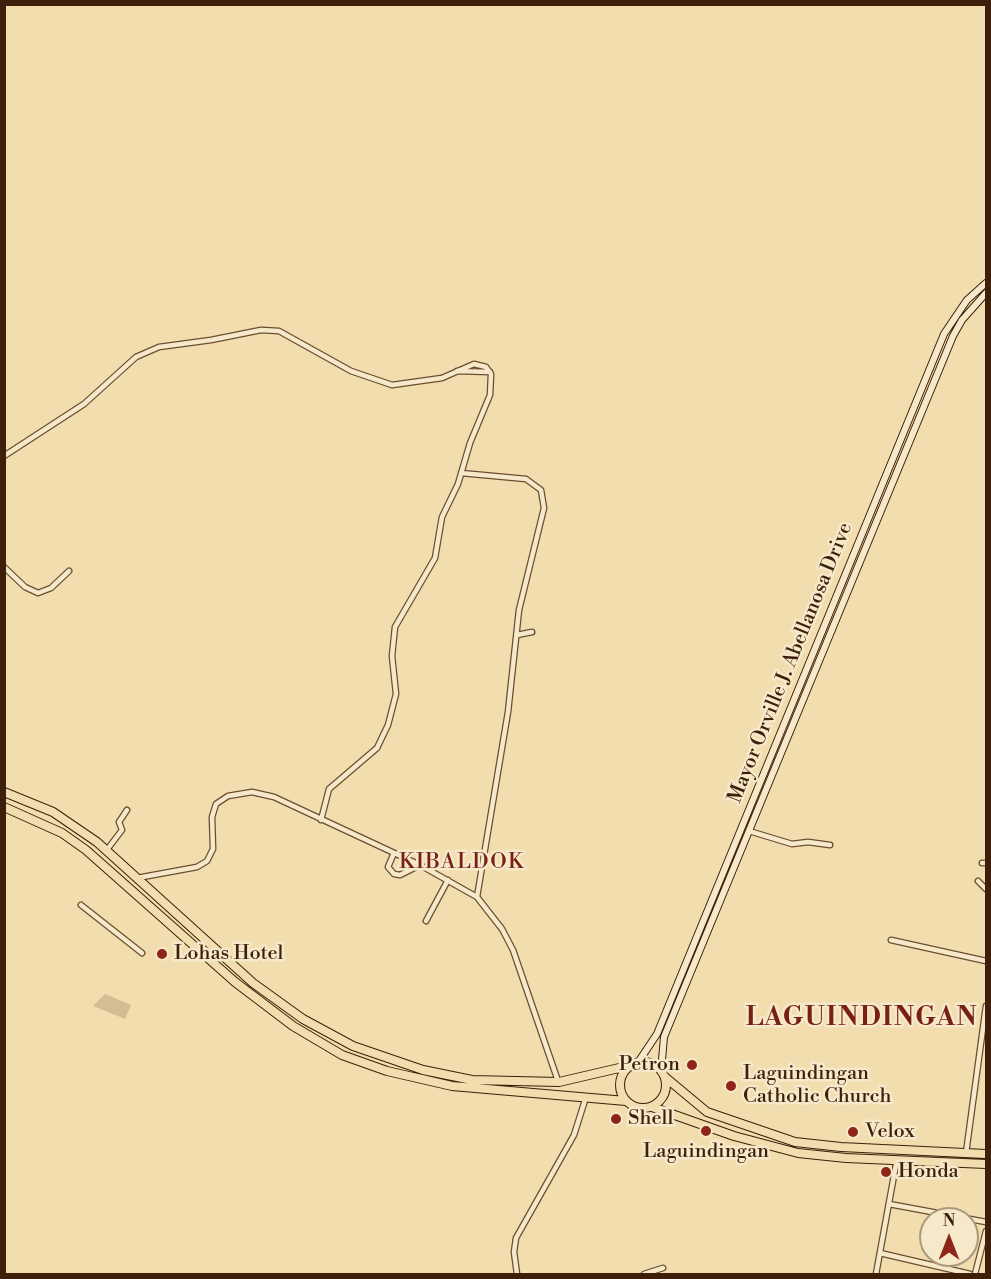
<!DOCTYPE html>
<html>
<head>
<meta charset="utf-8">
<style>
  body { margin:0 }
  #map { position:relative; width:991px; height:1279px; overflow:hidden; background:#f1ddae; font-family:"Libre Bodoni",serif }
  canvas { display:block }
  .frame { position:absolute; inset:0; border:6px solid #3e1f09; pointer-events:none }
  .north { position:absolute; left:919px; top:1207px; width:60px; height:60px; box-sizing:border-box; background:#f6e9ca; border:2px solid #ac987d; border-radius:50%; rotate:0deg; font-size:16px; font-weight:700; line-height:24px; text-align:center; color:#3e1f09 }
  .north::after { content:''; display:block; margin:auto; width:21px; height:27px; background:#8f2418; clip-path:polygon(50% 0,100% 100%,50% 72%,0 100%) }
</style>
</head>
<body>
<div id="map">
<canvas width="991" height="1279"></canvas>
<div class="frame"></div>
<div class="north">N</div>
</div>
<script>
const g = document.querySelector('canvas').getContext('2d');
g.lineJoin = 'round';
function fill(path, color) {
  g.fillStyle = color;
  g.fill(path, 'evenodd');
}
function toPath(rows) {
  const path = new Path2D();
  for (const r of rows) {
    if (r.length === 3) {
      path.moveTo(r[0] + r[2], r[1]);
      path.arc(r[0], r[1], r[2], 0, 2 * Math.PI);
      continue;
    }
    path.moveTo(r[0], r[1]);
    for (let i = 2; i < r.length; i += 2) path.lineTo(r[i], r[i + 1]);
  }
  return path;
}
function stroke(path, color, width, dash) {
  g.strokeStyle = color;
  g.lineWidth = width;
  g.lineCap = dash ? 'butt' : 'round';
  g.setLineDash(dash || []);
  g.stroke(path);
}
function write(font, color, halo, rows, align = 'center') {
  g.font = font + ' "Libre Bodoni",serif';
  g.lineWidth = 5;
  g.setLineDash([]);
  g.textBaseline = 'middle';
  g.strokeStyle = halo;
  g.fillStyle = color;
  for (const [text, x, y, turn = 0] of rows) {
    g.save();
    g.translate(x, y);
    g.rotate((+turn || 0) * Math.PI / 180);
    g.textAlign = isNaN(turn) ? turn : align;
    if (halo) g.strokeText(text, 0, 0);
    g.fillText(text, 0, 0);
    g.restore();
  }
}
const green = toPath([
  [105,994,131,1005,125,1019,93,1006]
]);
const street = toPath([
  [457,371,490,372],
  [4,456,84,404,136,357,159,347,211,340,261,330,279,331,351,371,392,385,442,378,474,364,486,367,491,374,490,395,470,443,458,484,442,517,435,558,395,627,392,656,396,694,388,725,377,748,329,789,321,820],
  [461,473,526,479,541,490,544,508,519,610,508,712,477,897],
  [4,567,25,587,38,593,51,588,69,571],
  [517,635,532,632],
  [749,831,792,844,808,842,830,845],
  [106,851,122,830,119,822,127,810],
  [394,853,388,867,394,874,400,875,420,865],
  [982,863,986,863],
  [137,878,197,867,207,861,213,849,212,817,216,804,228,796,252,792,274,797,420,865,477,897,502,929,513,950,558,1081],
  [978,881,986,889],
  [81,905,142,953],
  [426,921,448,880],
  [891,940,986,961],
  [966,1153,986,1006],
  [889,1204,986,1222],
  [880,1253,970,1274],
  [517,1274,514,1252,516,1238,574,1135,586,1097],
  [644,1274,663,1268],
  [876,1274,897,1159],
  [975,1274,986,1231]
]);
const secondary = toPath([
  [637,1064,657,1034,944,334,967,300,986,283],
  [661,1071,664,1037,953,336,962,320,986,293]
]);
const highway = toPath([
  [4,792,53,812,97,842,253,983,303,1019,353,1046,423,1070,472,1080,559,1082,632,1065],
  [4,807,62,833,86,850,235,982,293,1026,342,1055,387,1071,452,1086,626,1101],
  [643,1085,23],
  [665,1077,707,1112,795,1142,841,1147,986,1154],
  [652,1107,734,1136,798,1153,846,1158,986,1164]
]);
const markers = [
  [162,954,6,"#8f2418"],
  [692,1065,6,"#8f2418"],
  [731,1086,6,"#8f2418"],
  [616,1119,6,"#8f2418"],
  [706,1131,6,"#8f2418"],
  [853,1132,6,"#8f2418"],
  [886,1172,6,"#8f2418"]
];
const streetNames = [
  ["Mayor Orville J. Abellanosa Drive",791,663,-68]
];
const poiNames = [
  ["Lohas Hotel",174,954],
  ["Petron",680,1065,"right"],
  ["Laguindingan",743,1074],
  ["Catholic Church",743,1097],
  ["Shell",628,1119],
  ["Velox",865,1132],
  ["Laguindingan",706,1152,"center"],
  ["Honda",898,1172]
];
const neighbourhoodNames = [
  ["KIBALDOK",462,863]
];
const districtNames = [
  ["LAGUINDINGAN",862,1019]
];
fill(green, '#d3bd92');
stroke(street, '#6b4e32', 7);
stroke(secondary, '#3e1f09', 8);
stroke(highway, '#3e1f09', 10);
stroke(street, '#f6e9ca', 4.5);
stroke(secondary, '#f6e9ca', 6);
stroke(highway, '#f1ddae', 8);
for (const [x, y, r, color] of markers) {
  const dot = new Path2D();
  dot.arc(x, y, r, 0, 2 * Math.PI);
  g.fillStyle = color;
  g.fill(dot);
  stroke(dot, '#f6e9ca', 2);
}
write('20px', '#3e1f09', '#f6e9ca', streetNames);
write('20px', '#3e1f09', '#f6e9ca', poiNames, 'left');
g.letterSpacing = '1.5px';
write('21px', '#7a1f14', '#f6e9ca', neighbourhoodNames);
g.letterSpacing = '0px';
g.letterSpacing = '1.5px';
write('bold 26px', '#7a1f14', '#f6e9ca', districtNames);
g.letterSpacing = '0px';
</script>
</body>
</html>
